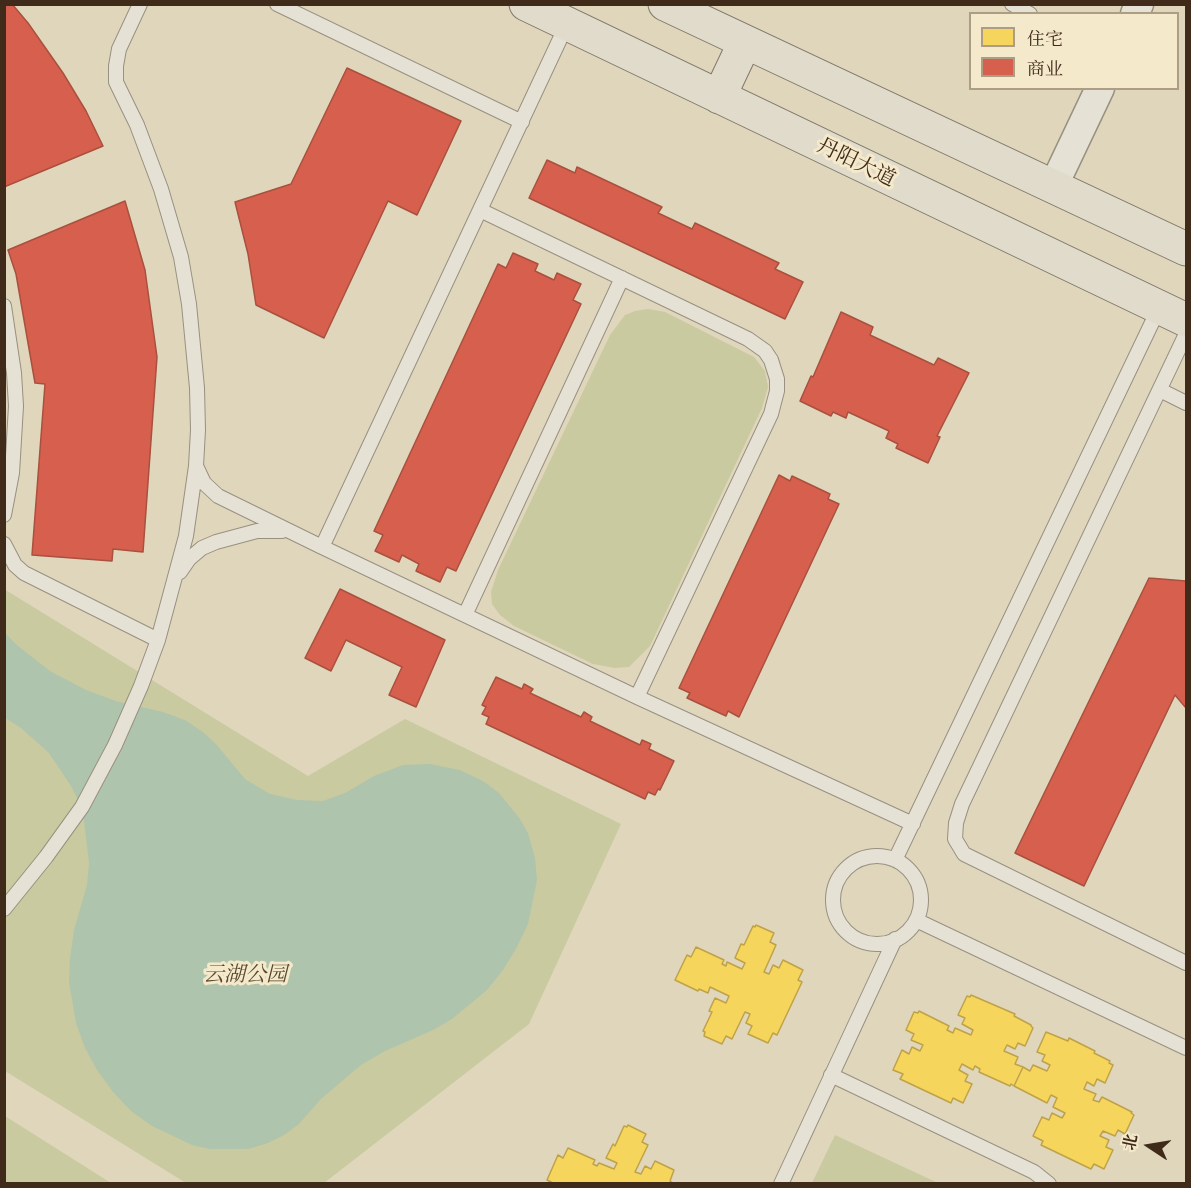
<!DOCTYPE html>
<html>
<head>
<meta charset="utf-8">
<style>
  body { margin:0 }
  #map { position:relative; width:1191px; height:1188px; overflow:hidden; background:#dfd6bc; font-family:"Old Standard TT","Noto Serif SC",serif }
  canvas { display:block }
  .frame { position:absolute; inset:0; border:6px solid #402a1a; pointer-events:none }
  .legend { position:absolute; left:969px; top:12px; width:210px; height:78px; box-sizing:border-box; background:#f4e9ca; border:2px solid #ac9d84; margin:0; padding:8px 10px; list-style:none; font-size:18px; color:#402a1a }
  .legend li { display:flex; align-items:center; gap:12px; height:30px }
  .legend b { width:30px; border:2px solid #ac9d84 }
  .north { position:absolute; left:1119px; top:1116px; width:60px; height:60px; -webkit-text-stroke:4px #f4e9ca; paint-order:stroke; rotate:282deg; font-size:16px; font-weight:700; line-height:24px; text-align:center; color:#402a1a }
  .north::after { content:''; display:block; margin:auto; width:21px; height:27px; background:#402a1a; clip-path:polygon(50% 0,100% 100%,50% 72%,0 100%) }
</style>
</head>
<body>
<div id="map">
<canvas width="1191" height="1188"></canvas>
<div class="frame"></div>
<ul class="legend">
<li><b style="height:16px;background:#f6d55c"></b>住宅</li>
<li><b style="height:16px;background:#d6604d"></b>商业</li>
</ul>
<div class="north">北</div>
</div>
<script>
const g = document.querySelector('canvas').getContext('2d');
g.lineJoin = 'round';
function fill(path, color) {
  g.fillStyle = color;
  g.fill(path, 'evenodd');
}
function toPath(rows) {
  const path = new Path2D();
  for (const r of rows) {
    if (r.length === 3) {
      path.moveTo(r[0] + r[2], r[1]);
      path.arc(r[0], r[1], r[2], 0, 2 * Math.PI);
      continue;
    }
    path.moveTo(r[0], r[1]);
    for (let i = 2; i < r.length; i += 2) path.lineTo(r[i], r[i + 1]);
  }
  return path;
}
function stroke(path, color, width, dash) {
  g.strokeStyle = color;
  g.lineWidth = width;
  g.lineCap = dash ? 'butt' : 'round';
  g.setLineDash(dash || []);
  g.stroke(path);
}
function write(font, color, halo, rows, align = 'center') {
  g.font = font + ' "Old Standard TT","Noto Serif SC",serif';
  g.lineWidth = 6;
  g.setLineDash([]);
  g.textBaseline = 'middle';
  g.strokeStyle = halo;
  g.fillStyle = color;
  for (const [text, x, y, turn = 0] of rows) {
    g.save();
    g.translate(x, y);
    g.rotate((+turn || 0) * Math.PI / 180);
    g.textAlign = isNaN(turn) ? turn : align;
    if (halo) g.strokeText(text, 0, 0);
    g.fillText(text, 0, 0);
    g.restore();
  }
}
const green = toPath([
  [648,309,665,312,754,357,765,371,768,387,762,408,650,646,629,667,615,668,593,664,514,626,500,615,492,604,491,592,498,570,610,335,625,315,635,311],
  [4,589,308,776,405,719,621,824,529,1024,324,1183,186,1183,5,1071],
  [4,1116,5,1116,111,1183,5,1183],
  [835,1135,938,1183,812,1183]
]);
const water = toPath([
  [4,632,18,646,50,671,86,690,116,701,163,712,185,720,203,732,216,744,245,779,270,794,297,800,323,801,345,793,374,776,403,765,430,764,460,770,483,781,499,793,520,819,528,833,535,858,537,880,528,924,517,947,503,970,487,990,452,1019,433,1030,385,1051,361,1065,321,1099,299,1124,284,1135,268,1143,248,1149,210,1149,192,1145,152,1126,131,1111,113,1092,97,1070,85,1048,76,1023,69,982,70,958,74,930,87,885,89,863,84,821,79,802,71,786,49,753,21,728,5,718]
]);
const homes = toPath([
  [756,925,774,933,770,942,776,945,764,972,769,974,773,965,779,968,783,960,803,970,798,980,802,982,777,1035,773,1033,768,1043,748,1034,752,1026,746,1023,750,1014,745,1012,732,1039,726,1036,722,1044,704,1036,705,1032,703,1031,712,1012,709,1011,715,998,726,1003,729,996,710,987,708,993,699,989,698,991,675,980,687,955,691,957,696,947,724,960,722,964,726,966,727,962,742,969,745,963,735,958,741,944,744,945,753,926,755,927,756,925],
  [971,995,1015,1014,1014,1016,1031,1025,1031,1026,1033,1028,1025,1046,1018,1043,1015,1049,1007,1045,1004,1051,1018,1057,1015,1064,1023,1067,1014,1086,1011,1084,1010,1086,979,1072,980,1069,975,1066,973,1070,962,1064,959,1070,968,1075,965,1081,972,1084,963,1103,953,1098,951,1103,900,1079,903,1074,893,1070,902,1050,909,1054,912,1047,920,1051,923,1045,911,1040,914,1034,906,1030,914,1012,918,1013,919,1011,949,1026,947,1030,953,1033,955,1028,971,1035,973,1030,962,1024,965,1018,958,1015,967,996,970,997,971,995],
  [1046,1032,1068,1041,1069,1038,1095,1051,1094,1053,1110,1061,1109,1063,1113,1065,1105,1083,1097,1079,1094,1086,1087,1082,1084,1089,1096,1094,1093,1100,1099,1102,1102,1097,1132,1112,1131,1113,1134,1115,1125,1134,1118,1130,1115,1136,1103,1131,1100,1136,1109,1140,1106,1147,1113,1150,1104,1169,1094,1164,1091,1169,1041,1145,1043,1141,1033,1136,1042,1117,1049,1120,1052,1113,1062,1118,1065,1113,1053,1107,1057,1098,1051,1095,1047,1103,1014,1086,1023,1067,1030,1071,1033,1065,1047,1071,1050,1065,1042,1061,1045,1055,1037,1052,1046,1032],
  [628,1125,646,1134,642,1142,648,1145,635,1172,641,1174,645,1166,651,1169,655,1161,674,1170,670,1181,674,1184,555,1184,547,1180,558,1155,563,1158,568,1148,595,1160,593,1164,597,1166,599,1163,614,1169,617,1163,606,1158,613,1144,615,1146,624,1126,627,1127,628,1125]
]);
const shops = toPath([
  [4,4,12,4,28,23,63,73,86,111,103,146,4,187,4,4],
  [347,68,461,121,417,215,388,201,324,338,256,305,248,254,235,202,291,184,347,68],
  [547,160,575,173,577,167,662,207,658,213,692,229,695,223,779,263,775,269,803,282,785,319,529,198,547,160],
  [125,201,145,270,157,357,143,552,113,549,112,561,32,555,45,384,35,383,16,274,8,250,125,201],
  [513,253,538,264,535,271,554,280,557,273,581,284,573,300,581,304,456,571,447,567,440,582,416,571,419,564,402,555,399,562,375,551,383,535,374,531,498,264,506,268,513,253],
  [841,312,873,327,870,335,934,365,938,358,969,373,937,436,940,437,928,463,896,448,898,444,886,438,889,431,848,412,846,418,833,412,831,416,800,401,811,376,813,377,841,312],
  [779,475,790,481,792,476,830,494,828,499,839,504,739,717,728,711,726,716,687,698,690,693,679,688,779,475],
  [1149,578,1186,581,1186,708,1175,695,1084,886,1015,853,1149,578],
  [340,589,445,640,416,707,389,695,402,667,346,640,331,671,305,658,340,589],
  [496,677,522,689,524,684,533,689,530,693,581,717,584,712,592,717,590,721,640,745,642,740,651,744,649,749,674,761,660,790,658,789,655,795,648,792,645,799,486,724,489,717,482,714,486,707,482,705,496,677]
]);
const lane = toPath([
  [277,4,522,122],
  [1012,4,1030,14],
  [567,24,322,547,637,697,913,824],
  [480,210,748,339,765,351,771,360,777,379,777,391,771,414,637,697],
  [4,306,14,373,16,406,12,473,4,515],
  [1186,334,962,804,956,823,955,839,964,854,1186,963],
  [1160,390,1186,403],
  [196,466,204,483,218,496,322,547],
  [4,544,15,565,24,573,158,640],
  [180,572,189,559,202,548,216,542,257,531,282,531],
  [465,615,622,278],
  [877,900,44],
  [895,860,1159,308],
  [4,909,46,857,82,807,115,745,141,686,158,640,186,536,196,466,198,430,197,388,189,304,181,257,161,189,137,125,116,82,116,66,119,49,140,4],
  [916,920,1186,1048],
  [831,1075,1034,1172,1049,1184],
  [781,1184,895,939]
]);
const street = toPath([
  [1135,14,1139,4],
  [1053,187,1100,88]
]);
const primary = toPath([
  [526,4,1186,320],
  [665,4,1186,249],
  [719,97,745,42]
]);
const streetNames = [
  ["丹阳大道",856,163,26]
];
const parkNames = [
  ["云湖公园",245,975]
];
fill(green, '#cacaa0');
fill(water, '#afc4ac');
fill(homes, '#f6d55c');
stroke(homes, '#bfa248', 1.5);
fill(shops, '#d6604d');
stroke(shops, '#a9503e', 1.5);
stroke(lane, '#989080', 16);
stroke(street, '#989080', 31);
stroke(primary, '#81786a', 35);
stroke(lane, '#e5e1d4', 14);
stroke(street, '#e5e1d4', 28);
stroke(primary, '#e1dbcc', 33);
write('21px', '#402a1a', '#f4e9ca', streetNames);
write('italic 21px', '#584830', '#f4e9ca', parkNames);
</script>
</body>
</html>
